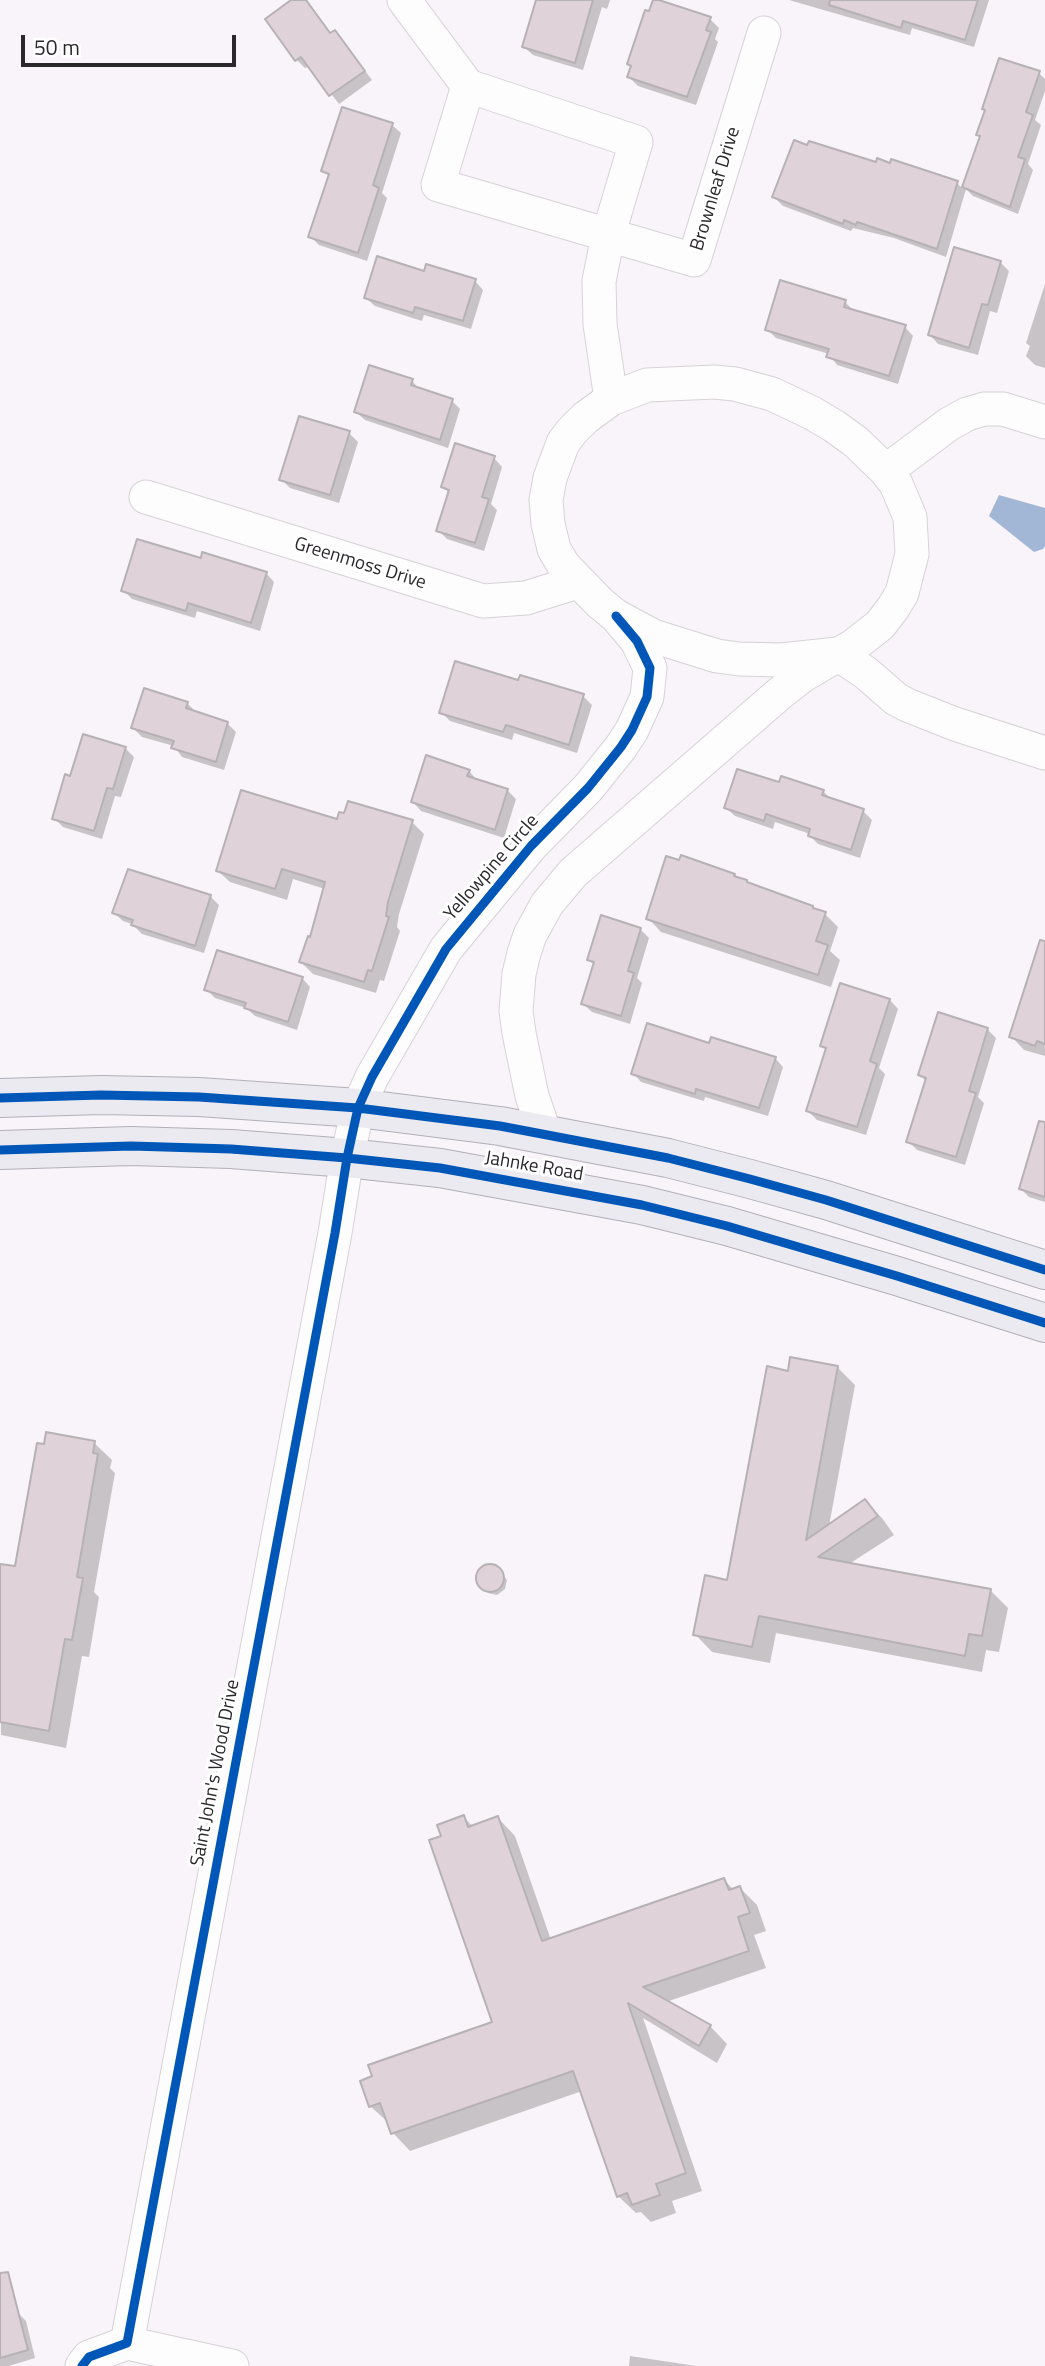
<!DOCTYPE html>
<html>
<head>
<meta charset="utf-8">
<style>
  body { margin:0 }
  #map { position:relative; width:1045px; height:2366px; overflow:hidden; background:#f9f4f9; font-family:"Titillium Web",sans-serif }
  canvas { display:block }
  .scale { position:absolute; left:21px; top:35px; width:215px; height:32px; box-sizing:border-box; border:4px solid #2b282c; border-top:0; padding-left:9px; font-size:21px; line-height:24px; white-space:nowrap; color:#2b282c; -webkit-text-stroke:5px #fff; paint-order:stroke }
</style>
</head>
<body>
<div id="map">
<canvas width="1045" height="2366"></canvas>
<div class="scale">50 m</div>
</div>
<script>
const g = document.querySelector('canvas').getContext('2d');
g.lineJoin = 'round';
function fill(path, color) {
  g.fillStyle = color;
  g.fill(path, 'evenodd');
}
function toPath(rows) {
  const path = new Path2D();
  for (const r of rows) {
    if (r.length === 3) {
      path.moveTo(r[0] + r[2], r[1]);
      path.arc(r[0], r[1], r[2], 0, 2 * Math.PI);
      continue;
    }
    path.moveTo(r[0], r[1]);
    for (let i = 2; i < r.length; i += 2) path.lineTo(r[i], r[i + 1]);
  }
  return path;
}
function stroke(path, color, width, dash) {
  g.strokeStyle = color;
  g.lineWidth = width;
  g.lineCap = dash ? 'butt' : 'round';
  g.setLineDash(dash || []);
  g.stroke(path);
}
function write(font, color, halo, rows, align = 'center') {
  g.font = font + ' "Titillium Web",sans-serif';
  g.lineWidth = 6;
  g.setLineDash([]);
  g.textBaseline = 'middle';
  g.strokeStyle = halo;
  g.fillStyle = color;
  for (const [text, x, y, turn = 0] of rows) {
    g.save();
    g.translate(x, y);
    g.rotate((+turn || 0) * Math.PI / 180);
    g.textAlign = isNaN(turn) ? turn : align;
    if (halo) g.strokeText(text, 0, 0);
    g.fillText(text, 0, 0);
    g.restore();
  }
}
const water = toPath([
  [999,495,1045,508,1045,546,1043,549,1034,552,989,516]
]);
const shadow = toPath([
  [294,0,305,0,309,4,331,34,335,32,343,41,372,80,339,104,310,66,305,68,296,59],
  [538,0,610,0,607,9,602,7,583,70,533,55,524,47],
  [789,0,989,0,974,47,912,28,910,35],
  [710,19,719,28,715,39,718,42,696,105,638,86,629,77,633,68,629,64],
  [1039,73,1045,79,1045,91,1035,120,1041,125,1028,164,1033,170,1018,214,973,196,966,189,946,257,894,238,853,228,851,231,783,206,774,197,877,164,957,183,963,189,981,137,978,135],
  [392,125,401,133,382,193,387,198,367,261,319,245,310,236,330,177,323,170],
  [1000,262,1009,271,997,313,990,311,978,355,938,344,930,335],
  [425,273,475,281,483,290,471,329,424,315,422,321,375,306,366,298],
  [1045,284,1045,368,1035,365,1026,356,1030,346,1026,343],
  [845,302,854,311,905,327,913,336,898,384,837,365,829,354,776,338,767,329],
  [412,381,421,391,452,401,460,409,448,448,365,420,356,412],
  [349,433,358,442,339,503,290,488,281,479],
  [494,458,502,467,491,504,497,510,484,551,447,539,438,530,450,494,443,487],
  [202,560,266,573,274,582,260,631,197,611,195,618,132,599,123,590],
  [521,677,583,696,592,705,577,753,514,733,512,740,450,721,441,712,519,683],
  [187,703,196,712,227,723,236,732,224,770,182,757,174,746,142,737,133,728],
  [125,748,134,757,121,797,115,796,102,839,63,827,54,818,71,778],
  [469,771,477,780,508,791,516,799,504,838,421,811,413,802],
  [780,785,823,791,833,801,863,811,872,820,860,858,818,844,810,836,810,834,775,822,773,829,735,816,726,808],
  [338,821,412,822,424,834,399,914,397,927,400,931,384,981,380,980,376,993,313,974,301,962,311,939,325,889,293,879,287,900,230,882,218,871],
  [734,876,738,879,813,907,825,914,838,927,830,951,840,960,831,987,661,932,648,918],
  [210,896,219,905,204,953,142,934,132,924,123,921,114,913],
  [640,929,649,938,637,978,642,983,630,1024,592,1012,583,1004,595,966,589,960],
  [302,978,310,987,297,1030,255,1016,246,1008,215,998,206,989],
  [1045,978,1045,1056,1024,1050,1011,1036],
  [890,1000,898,1009,879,1068,885,1074,866,1135,817,1120,808,1111,827,1050,822,1045],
  [987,1029,996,1038,978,1097,984,1103,965,1165,917,1150,908,1141,926,1081,920,1075],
  [710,1045,775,1058,783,1067,768,1116,705,1097,704,1101,641,1082,633,1073],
  [1045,1155,1045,1202,1029,1197,1021,1189],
  [837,1367,855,1385,829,1526,864,1501,882,1518,894,1535,849,1564,990,1590,1008,1608,999,1652,986,1650,982,1672,776,1633,770,1663,712,1652,695,1634,728,1582,789,1373],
  [94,1443,112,1460,110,1468,115,1473,94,1592,99,1597,89,1657,82,1656,66,1748,1,1735,0,1565,16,1568],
  [487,1565,497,1567,507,1580,505,1589,497,1595,488,1593,478,1581,479,1571],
  [464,1817,473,1827,498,1818,515,1836,551,1940,724,1880,734,1890,740,1888,757,1905,766,1931,754,1935,766,1968,666,2002,710,2026,727,2044,717,2063,643,2018,702,2191,672,2201,676,2213,651,2222,641,2212,636,2213,618,2196,582,2091,410,2151,393,2133,389,2123,370,2106,495,2023,444,1837],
  [17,2312,26,2321,35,2358,9,2366,0,2366,0,2317],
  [630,2356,696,2366,629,2366]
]);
const building = toPath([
  [291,0,306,0,330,33,335,30,365,71,329,96,301,57,295,61,265,19,291,0],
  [536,0,593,0,575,63,522,47,536,0],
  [653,0,659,0,711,17,706,30,711,32,687,97,627,77,631,66,627,64,645,10,649,11,653,0],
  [830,0,978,0,965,40,903,21,901,28,829,5,830,0],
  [999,58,1040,71,1026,112,1033,115,1018,157,1025,159,1010,207,962,187,980,136,976,135,985,110,982,109,999,58],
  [342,107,393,123,373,185,379,188,358,253,308,237,329,174,321,171,342,107],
  [794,140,807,145,809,141,876,162,877,158,890,163,891,159,958,181,937,249,857,222,856,225,844,220,843,224,772,197,794,140],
  [954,247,1001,261,988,305,982,304,969,348,928,335,954,247],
  [377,256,424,271,426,264,476,279,463,321,415,307,413,313,364,298,377,256],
  [780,280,846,300,844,307,906,325,889,376,826,357,829,349,765,330,780,280],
  [369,365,413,379,411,385,453,399,440,440,354,412,369,365],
  [299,416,350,431,330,495,279,480,299,416],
  [455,443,495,456,482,497,489,499,475,543,436,531,449,490,441,487,455,443],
  [137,539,201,558,202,552,267,572,251,623,188,603,186,611,121,591,137,539],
  [455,661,518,680,520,675,584,694,569,745,506,725,503,732,439,713,455,661],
  [144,688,188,702,186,708,228,722,216,762,171,748,174,741,131,728,144,688],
  [83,734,126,747,113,789,107,788,94,831,52,819,65,774,70,776,83,734],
  [426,755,470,770,467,776,508,789,495,830,411,802,426,755],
  [737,769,779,782,781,776,824,790,822,795,864,809,851,850,808,836,810,829,766,814,764,821,724,808,737,769],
  [241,790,337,819,339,812,344,813,348,801,413,820,388,902,386,916,389,917,372,971,368,970,364,982,299,962,308,936,310,937,325,882,282,869,275,889,216,871,241,790],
  [681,855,735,874,734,876,747,880,747,882,813,906,813,908,826,912,816,941,828,945,818,975,646,919,666,856,679,860,681,855],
  [128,869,211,895,195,946,131,925,133,920,112,913,128,869],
  [601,915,641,928,628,971,634,973,621,1016,581,1004,594,962,587,960,601,915],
  [1040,940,1045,941,1045,1044,1037,1041,1035,1046,1009,1037,1040,940],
  [217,950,303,977,288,1022,244,1008,246,1003,204,990,217,950],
  [840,983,890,999,870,1061,877,1064,857,1127,806,1111,826,1048,820,1046,840,983],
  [938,1012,988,1028,969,1091,976,1093,956,1157,906,1142,926,1078,918,1075,938,1012],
  [647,1023,709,1043,711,1037,776,1057,759,1108,696,1089,695,1094,631,1074,647,1023],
  [1039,1121,1045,1122,1045,1197,1019,1189,1039,1121],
  [790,1357,838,1366,806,1540,865,1499,878,1516,818,1557,991,1589,982,1636,969,1634,965,1656,759,1616,752,1647,693,1635,705,1575,727,1580,767,1366,788,1371,790,1357],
  [46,1432,95,1441,93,1453,98,1454,77,1577,83,1578,72,1640,65,1639,49,1731,0,1722,0,1564,15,1566,37,1443,44,1444,46,1432],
  [490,1578,14],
  [464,1815,468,1827,498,1816,542,1941,724,1878,729,1890,740,1886,750,1913,738,1917,749,1951,643,1987,711,2025,699,2046,628,2003,686,2173,656,2184,660,2195,632,2205,627,2193,617,2197,573,2071,391,2134,380,2103,369,2107,360,2081,372,2076,368,2065,492,2022,429,1840,441,1836,437,1825,464,1815],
  [8,2272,28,2350,0,2358,0,2273,8,2272]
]);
const minor = toPath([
  [404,0,468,86,636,142,608,236,599,281,600,324,611,399],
  [468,86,438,185,694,260,764,33],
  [886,471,949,424,967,414,984,409,1003,409,1045,422],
  [146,497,483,601,526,598,577,582],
  [838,654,866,673,896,699,907,705,955,724,1045,753],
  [545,1134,532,1096,519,1033,516,1011,519,974,524,953,530,935,547,904,573,873,779,694,802,676,853,646,880,625,893,608,902,593,912,554,910,517,896,484,886,471,856,442,834,426,812,413,772,394,735,384,714,382,647,385,611,399,585,418,572,431,563,443,550,478,546,500,548,524,554,549,564,566,600,603,616,616,653,636,717,656,739,659,781,660,838,654],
  [127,2343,232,2366],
  [82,2366,89,2357,127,2343,335,1233,347,1158,358,1108,372,1077,446,949,531,846,588,788,621,747,632,730,647,697,650,668,637,641,616,616]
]);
const major = toPath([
  [0,1098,101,1095,199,1097,358,1108,500,1126,668,1158,750,1179,826,1200,1045,1270],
  [0,1150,131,1146,231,1149,347,1158,440,1168,642,1205,727,1226,897,1276,1045,1323]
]);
const cycleway = toPath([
  [0,1098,101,1095,199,1097,358,1108,500,1126,668,1158,750,1179,826,1200,1045,1270],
  [0,1150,131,1146,231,1149,347,1158,440,1168,642,1205,727,1226,897,1276,1045,1323],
  [82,2366,89,2357,127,2343,335,1233,347,1158,358,1108,372,1077,446,949,531,846,588,788,621,747,632,730,647,697,650,668,637,641,616,616]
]);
const streetNames = [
  ["Brownleaf Drive",716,189,-73],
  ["Greenmoss Drive",360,564,17],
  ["Yellowpine Circle",492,868,-49],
  ["Jahnke Road",534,1167,10],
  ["Saint John's Wood Drive",216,1773,-79]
];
fill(water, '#a2b7d6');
fill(shadow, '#0003');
fill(building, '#dfd2d9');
stroke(building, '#b6b1b5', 2);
stroke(minor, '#d6d2d6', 35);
stroke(major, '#b2afba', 40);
stroke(minor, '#fefdfe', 33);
stroke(major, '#ebeaf0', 38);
stroke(cycleway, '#0057b8', 9);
write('19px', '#2b282c', '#fff', streetNames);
</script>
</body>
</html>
